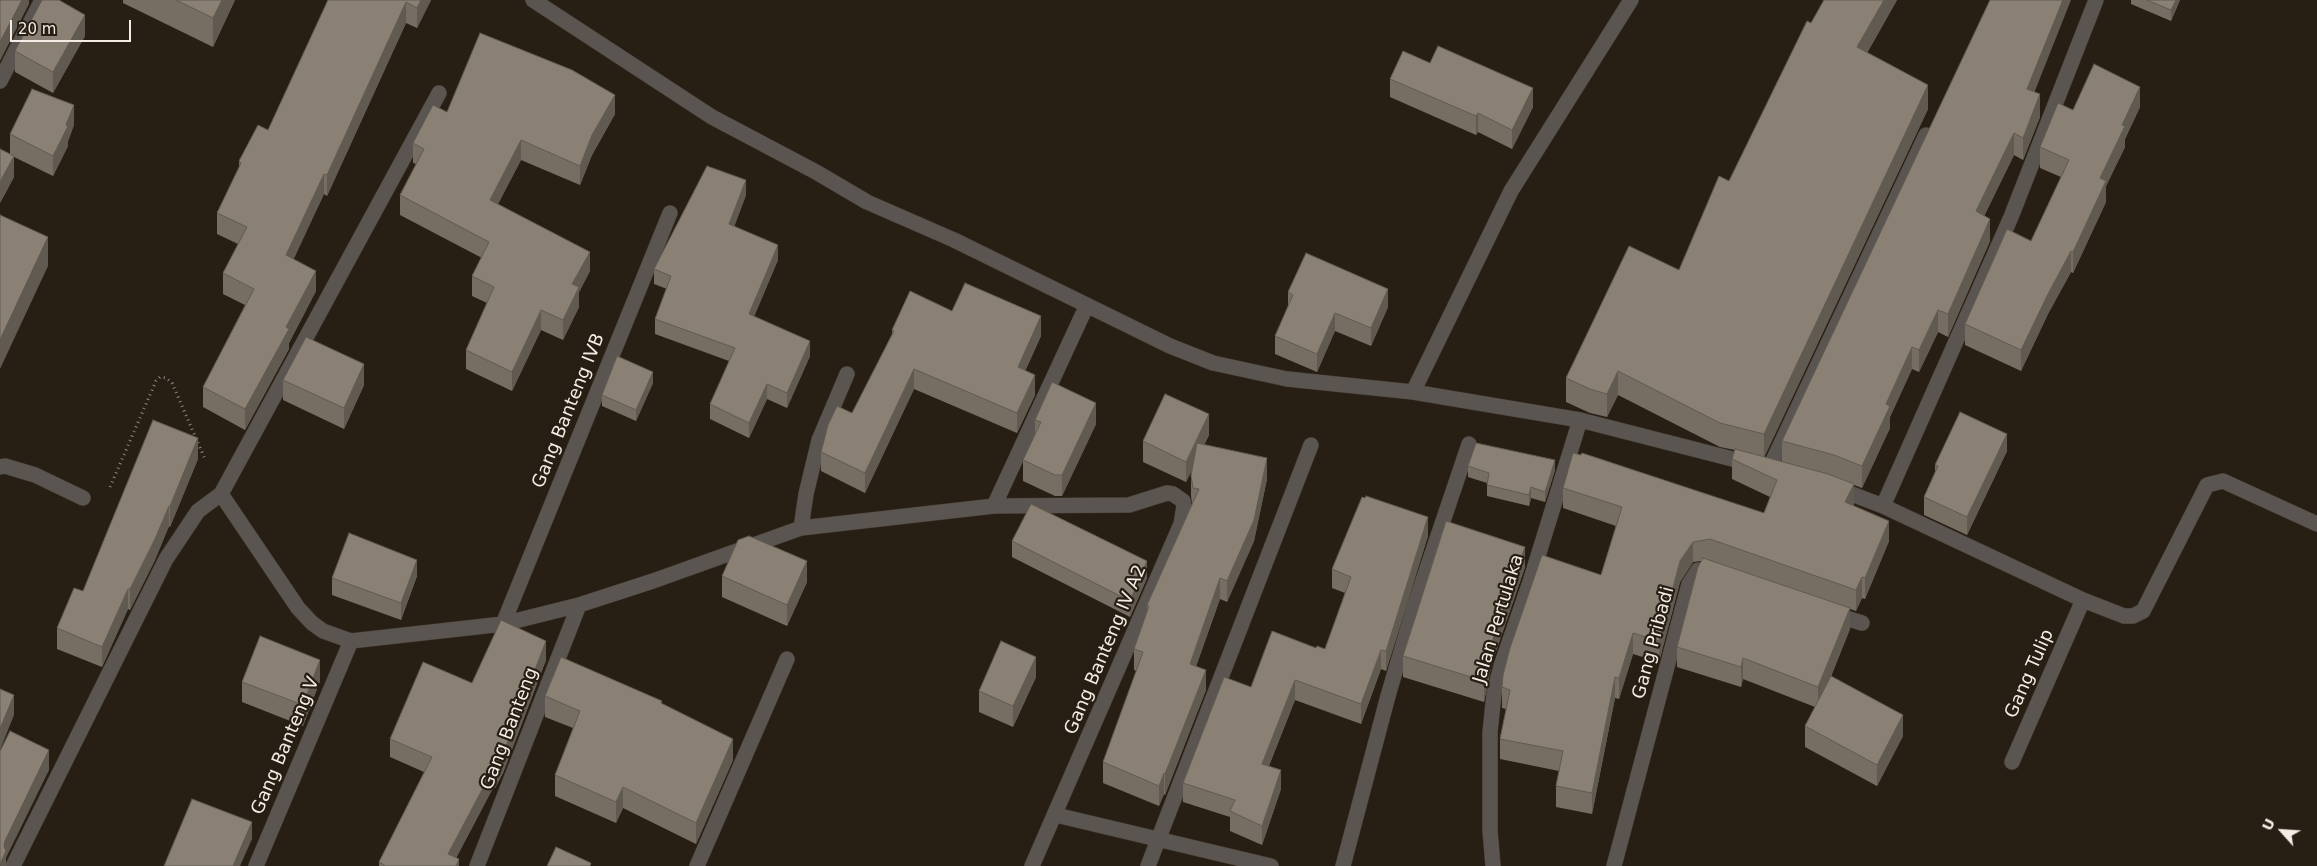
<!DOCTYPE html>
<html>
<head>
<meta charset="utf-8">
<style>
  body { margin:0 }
  #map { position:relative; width:2317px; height:866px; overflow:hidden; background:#271e14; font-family:"DejaVu Sans",sans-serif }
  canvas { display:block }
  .north { position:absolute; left:2257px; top:806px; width:50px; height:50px; -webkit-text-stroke:4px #271e14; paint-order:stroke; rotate:296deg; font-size:14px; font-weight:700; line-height:20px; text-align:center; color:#f3ede6 }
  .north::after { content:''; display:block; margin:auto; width:18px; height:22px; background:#f3ede6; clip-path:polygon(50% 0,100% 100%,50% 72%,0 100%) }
  .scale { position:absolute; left:10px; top:20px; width:121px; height:22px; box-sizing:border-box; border:2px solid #f3ede6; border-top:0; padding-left:6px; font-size:15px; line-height:18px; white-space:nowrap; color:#f3ede6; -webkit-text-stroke:4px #271e14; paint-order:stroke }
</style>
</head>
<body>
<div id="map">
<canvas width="2317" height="866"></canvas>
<div class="north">U</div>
<div class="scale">20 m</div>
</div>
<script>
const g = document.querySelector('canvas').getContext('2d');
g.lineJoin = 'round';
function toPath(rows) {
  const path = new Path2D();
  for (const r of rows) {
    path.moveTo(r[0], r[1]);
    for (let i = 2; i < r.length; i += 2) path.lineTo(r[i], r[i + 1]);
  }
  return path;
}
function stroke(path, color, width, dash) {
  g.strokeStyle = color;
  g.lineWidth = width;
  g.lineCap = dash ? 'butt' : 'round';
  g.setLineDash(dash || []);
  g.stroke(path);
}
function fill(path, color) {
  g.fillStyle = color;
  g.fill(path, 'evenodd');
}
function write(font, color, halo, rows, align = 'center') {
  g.font = font + ' "DejaVu Sans",sans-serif';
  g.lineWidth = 4.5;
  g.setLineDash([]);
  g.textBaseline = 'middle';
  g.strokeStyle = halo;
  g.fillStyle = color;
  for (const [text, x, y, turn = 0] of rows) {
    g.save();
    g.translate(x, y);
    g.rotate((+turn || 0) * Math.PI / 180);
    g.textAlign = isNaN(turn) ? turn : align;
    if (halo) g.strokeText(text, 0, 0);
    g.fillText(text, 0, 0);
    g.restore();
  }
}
const path = toPath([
  [110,487,156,381,160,377,166,378,172,383,205,459]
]);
const minor = toPath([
  [533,0,712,117,816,172,867,202,954,240,1170,346,1213,363,1287,379,1413,392,1580,420,1752,464],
  [0,81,42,0],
  [1413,392,1511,191,1631,0],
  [0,467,5,466,35,475,83,498],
  [1769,469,1926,135],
  [1836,488,1883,506,2083,600,2124,616,2133,616,2143,611,2207,485,2223,481,2317,524],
  [221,494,298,608,312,623,323,631,351,641,503,624,579,605,653,581,801,528,994,506,1129,505,1167,493,1173,494,1183,501,1184,506,1181,524,1032,866],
  [994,506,1087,305],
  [1883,506,2011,217,2096,0],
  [801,528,806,494,819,440,847,374],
  [1830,613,1862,623],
  [503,624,670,213],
  [2012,762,2083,600],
  [1056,815,1271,866],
  [13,866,166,559,198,511,221,494,439,93],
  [256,866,351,641],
  [477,866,579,605],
  [697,866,787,659],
  [1148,866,1311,445],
  [1343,866,1388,696,1414,607,1469,444],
  [1493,866,1490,830,1490,732,1494,694,1501,666,1530,582,1580,420],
  [1614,866,1689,584,1698,570,1714,572]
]);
const wall = toPath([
  [123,0,235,0,213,47,123,3],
  [328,0,431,0,417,28,406,23,327,196,324,194,293,259,316,291,289,343,289,349,245,430,203,407,203,387,245,305,223,294,223,273,238,244,217,234,217,213,239,168,239,161,268,130],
  [1824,0,1897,0,1867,53,1928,109,1764,457,1782,462,1782,441,2035,92,2040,117,2023,160,2014,155,1984,216,1990,241,1948,337,1938,332,1919,372,1912,369,1890,417,1890,428,1862,488,1854,485,1854,506,1889,541,1865,599,1862,598,1856,611,1850,609,1850,629,1830,679,1903,736,1877,786,1805,747,1805,726,1815,707,1743,679,1741,687,1677,667,1677,647,1701,561,1693,562,1680,582,1659,662,1633,654,1619,699,1615,698,1592,814,1556,807,1556,786,1559,771,1500,759,1500,739,1506,709,1502,708,1502,687,1601,575,1616,526,1563,508,1563,488,1764,513,1770,497,1732,479,1732,459,1735,450,1720,447,1618,395,1607,417,1590,413,1566,402,1566,378,1679,270,1729,181,1811,23],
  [2131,0,2180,0,2171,21,2131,4],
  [85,36,53,93,15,72,15,51],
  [1430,63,1533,107,1512,149,1478,132,1476,135,1390,97,1390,79],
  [2140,107,2125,139,2125,147,2106,186,2106,202,2073,273,2071,272,2048,314,2021,371,1965,345,1965,324,2031,241,2061,177,2040,168,2040,147,2073,110],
  [447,112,615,114,592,155,580,185,521,160,498,204,590,271,579,292,579,307,563,340,541,330,512,391,466,369,466,350,487,303,472,296,472,276,482,258,400,215,400,195,416,164,413,163,413,143],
  [74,125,68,141,68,146,53,176,14,157,14,177,0,203,0,149,10,154,10,134],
  [746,195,734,227,778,260,754,316,810,356,787,408,767,399,749,438,710,419,710,404,729,361,655,334,655,319,667,289,654,284,654,269],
  [1288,292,1388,307,1371,346,1335,331,1317,372,1275,354,1275,336,1288,306],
  [952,311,1041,336,1025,371,1035,395,1017,433,914,389,865,493,821,471,821,452,852,413,892,334,892,330],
  [283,380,364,385,344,429,283,400],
  [653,383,636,421,602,406,602,395],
  [1035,420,1096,424,1062,496,1055,496,1023,481,1023,460,1035,436],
  [1209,435,1204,445,1267,479,1254,541,1227,602,1220,599,1196,666,1206,690,1165,795,1164,794,1159,806,1103,783,1103,762,1137,671,1134,670,1134,649,1147,613,1147,605,1192,504,1191,496,1191,472,1186,482,1143,462,1143,441],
  [2007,451,1967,535,1924,515,1924,497,1935,472,1935,465],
  [198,459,170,527,169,526,155,560,130,610,128,609,102,667,57,649,57,628,83,591],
  [1468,466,1555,470,1545,502,1531,498,1529,506,1487,496,1487,483,1468,477],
  [1428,536,1386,671,1381,669,1361,724,1295,700,1269,766,1281,789,1262,845,1230,831,1230,817,1183,802,1183,783,1251,687,1325,649,1345,593,1332,588,1332,569],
  [1012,541,1147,578,1130,617,1012,557],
  [1525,567,1492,663,1484,702,1403,677,1403,656],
  [417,576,401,620,332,595,332,578],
  [722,576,807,582,787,626,722,597],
  [546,660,503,773,495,788,493,788,456,858,459,866,379,866,379,862,424,772,390,757,390,739,472,683],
  [1036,677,1013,727,979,712,979,691],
  [320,681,303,726,242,702,242,682],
  [545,696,662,704,733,760,696,844,623,808,616,823,555,796,555,775,573,728,545,717]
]);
const shadedWall = toPath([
  [22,0,29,0,29,4,0,61,0,42],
  [222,0,235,0,213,47,213,18],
  [421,0,431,0,417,28,417,8],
  [1884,0,1897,0,1857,71,1857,47],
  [2063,0,2071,0,2027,111,2027,89],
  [2176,0,2180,0,2171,21,2171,10],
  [406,2,406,23,327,196,327,175],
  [85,15,85,36,53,93,53,72],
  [1928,85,1928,109,1764,458,1764,434],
  [2140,87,2140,107,2125,139,2125,147,2106,186,2106,202,2073,273,2073,252,2100,178,2122,125],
  [1533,88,1533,107,1512,149,1512,130],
  [2040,94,2040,117,2023,160,2023,138],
  [615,95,615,114,592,155,580,185,580,166,592,135],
  [74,105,74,125,68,141,68,146,53,176,53,156],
  [1478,113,1478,132,1476,135,1476,116],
  [2014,133,2014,155,1976,233,1976,211],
  [521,140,521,160,490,219,490,200],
  [14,156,14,177,0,203,0,182],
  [324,174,324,194,286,276,286,255],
  [746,180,746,195,729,240,729,224],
  [1990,219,1990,241,1948,337,1948,314],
  [48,237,48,266,0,369,0,340],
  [778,245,778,260,749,329,749,314],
  [2071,251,2071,272,2048,314,2021,371,2021,350,2048,294],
  [590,252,590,271,579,292,579,307,563,340,563,320,572,284],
  [316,271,316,291,289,343,289,349,245,430,245,409,286,327],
  [1388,289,1388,307,1371,346,1371,328],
  [541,310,541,330,512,391,512,372],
  [1938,310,1938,332,1919,372,1919,350],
  [1335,313,1335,331,1317,372,1317,354],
  [1041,316,1041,336,1018,387,1018,367],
  [810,341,810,356,787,408,787,393],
  [1912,347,1912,369,1890,417,1890,428,1862,488,1862,466,1886,404],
  [364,364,364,385,344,429,344,408],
  [914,369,914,389,865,493,865,473],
  [1618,371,1618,395,1607,417,1607,394],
  [653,372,653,383,636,421,636,410],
  [1035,375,1035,395,1017,433,1017,413],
  [767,384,767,399,749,438,749,423],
  [1096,403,1096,424,1062,496,1062,475],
  [1209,414,1209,435,1186,482,1186,462],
  [2007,434,2007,451,1967,535,1967,517],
  [198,438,198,459,170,527,170,506],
  [1267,458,1267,479,1254,541,1227,602,1227,581],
  [1555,460,1555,470,1545,502,1545,492],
  [1854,484,1854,505,1845,523,1845,502],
  [1531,487,1531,498,1529,506,1529,495],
  [169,506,169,526,155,560,130,610,130,589],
  [1428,517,1428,536,1386,671,1386,651],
  [1889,521,1889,541,1865,599,1865,578],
  [1693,542,1693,562,1680,582,1659,662,1659,641,1680,561],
  [1525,547,1525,567,1492,663,1484,702,1484,681,1492,642],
  [417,560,417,576,401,620,401,603],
  [807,561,807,582,787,626,787,605],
  [1147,561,1147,578,1130,617,1130,601],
  [1862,577,1862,598,1856,611,1856,590],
  [1220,578,1220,599,1190,684,1190,664],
  [128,589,128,609,102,667,102,647],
  [1850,608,1850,629,1818,708,1818,687],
  [1633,633,1633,654,1619,699,1619,678],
  [546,641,546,660,503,773,495,788,495,769],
  [1381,650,1381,669,1361,724,1361,704],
  [1036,657,1036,677,1013,727,1013,706],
  [1743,658,1743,679,1741,687,1741,667],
  [320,660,320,681,303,726,303,705],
  [1206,670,1206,690,1165,795,1165,774],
  [1615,677,1615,698,1592,814,1592,793],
  [1295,680,1295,700,1262,783,1262,764],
  [14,695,14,715,0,750,0,729],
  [1903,715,1903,736,1877,786,1877,765],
  [733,739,733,760,696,844,696,823],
  [49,750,49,770,6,858,6,866,0,866,5,841],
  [493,769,493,788,452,866,448,854],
  [1281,770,1281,789,1262,845,1262,826],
  [1164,773,1164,794,1159,806,1159,786],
  [623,787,623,808,616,823,616,802],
  [252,822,252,839,240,866,233,866],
  [459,859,459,866,456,866]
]);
const building = toPath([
  [0,0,22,0,0,42,0,0],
  [42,0,59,0,85,15,53,72,15,51,42,0],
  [176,0,222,0,213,18,176,0],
  [328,0,421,0,417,8,406,2,327,175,324,174,286,255,316,271,286,327,289,329,245,409,203,387,254,289,223,273,247,227,217,213,241,163,239,161,258,125,268,130,328,0],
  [1824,0,1884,0,1857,47,1928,85,1764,434,1720,423,1618,371,1607,394,1590,389,1566,378,1629,246,1679,270,1719,176,1729,181,1807,21,1811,23,1824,0],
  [1990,0,2063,0,2027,89,2040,94,2023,138,2014,133,1976,211,1990,219,1948,314,1938,310,1919,350,1912,347,1886,404,1890,406,1862,466,1834,455,1782,441,1990,0],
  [2147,0,2176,0,2171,10,2147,0],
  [480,33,572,70,615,95,592,135,580,166,521,140,490,200,590,252,572,284,579,287,563,320,541,310,512,372,466,350,494,287,472,276,489,242,400,195,424,149,413,143,426,118,433,105,447,112,480,33],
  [1438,46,1533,88,1512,130,1478,113,1476,116,1390,79,1403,51,1430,63,1438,46],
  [2094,64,2140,87,2122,125,2125,126,2100,178,2106,181,2073,252,2071,251,2048,294,2021,350,1965,324,2007,229,2031,241,2069,160,2040,147,2058,103,2073,110,2094,64],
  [32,89,74,105,66,125,68,126,53,156,10,134,32,89],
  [0,149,14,156,0,182,0,149],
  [707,166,746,180,729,224,778,245,749,314,810,341,787,393,767,384,749,423,710,404,735,348,655,319,671,276,654,269,707,166],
  [0,215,48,237,0,340,0,215],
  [1306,253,1388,289,1371,328,1335,313,1317,354,1275,336,1293,295,1288,292,1306,253],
  [965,283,1041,316,1018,367,1035,375,1017,413,914,369,865,473,821,452,828,425,837,406,852,413,894,331,892,330,910,291,952,311,965,283],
  [306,337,364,364,344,408,283,380,306,337],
  [617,356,653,372,636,410,602,395,617,356],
  [1052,382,1096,403,1062,475,1055,475,1023,460,1041,422,1035,420,1052,382],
  [1165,394,1209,414,1186,462,1143,441,1165,394],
  [1960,412,2007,434,1967,517,1924,497,1938,466,1935,465,1960,412],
  [153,420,198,438,170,506,169,506,155,539,130,589,128,589,102,647,57,628,74,588,83,591,153,420],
  [1197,443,1267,458,1254,520,1227,581,1220,578,1190,664,1206,670,1165,774,1164,773,1159,786,1103,762,1143,652,1134,649,1149,606,1147,605,1199,489,1193,488,1191,476,1197,443],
  [1476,443,1555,460,1545,492,1531,487,1529,495,1487,485,1489,473,1468,466,1476,443],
  [1735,449,1828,474,1854,484,1845,502,1889,521,1865,578,1862,577,1856,590,1710,539,1693,542,1680,561,1659,641,1633,633,1619,678,1615,677,1592,793,1556,786,1563,751,1500,739,1510,690,1502,687,1503,675,1510,648,1542,555,1601,575,1622,507,1563,488,1573,453,1581,455,1582,453,1764,513,1777,480,1732,459,1735,449],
  [1366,496,1428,517,1386,651,1381,650,1361,704,1295,680,1262,764,1281,770,1262,826,1230,811,1235,800,1183,783,1224,677,1251,687,1272,631,1316,648,1317,646,1325,649,1351,577,1332,569,1362,497,1365,498,1366,496],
  [1031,504,1147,561,1130,601,1012,541,1031,504],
  [1446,521,1525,547,1492,642,1484,681,1403,656,1446,521],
  [349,533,417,560,401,603,332,578,349,533],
  [749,536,807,561,787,605,722,576,738,540,749,536],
  [1703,558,1850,608,1818,687,1743,658,1741,667,1677,647,1698,567,1703,558],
  [501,620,546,641,503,754,495,769,493,769,448,854,459,859,456,866,384,866,384,865,379,862,432,757,390,739,423,662,472,683,501,620],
  [260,636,320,660,303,705,242,682,260,636],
  [1001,641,1036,657,1013,706,979,691,1001,641],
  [561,657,662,701,661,703,733,739,696,823,623,787,616,802,555,775,580,711,545,696,561,657],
  [1831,676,1903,715,1877,765,1805,726,1831,676],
  [0,689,14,695,0,729,0,689],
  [10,731,49,750,5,841,4,846,6,851,0,864,0,751,10,731],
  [192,799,252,822,233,866,164,866,192,799],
  [556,847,591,863,590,866,547,866,556,847]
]);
const streetNames = [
  ["Gang Banteng IVB",569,411,-68],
  ["Jalan Pertulaka",1499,619,-73],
  ["Gang Pribadi",1654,643,-75],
  ["Gang Banteng IV A2",1106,650,-67],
  ["Gang Tulip",2030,674,-66],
  ["Gang Banteng",510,729,-69],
  ["Gang Banteng V",286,746,-67]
];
stroke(minor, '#443b31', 16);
stroke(path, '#938b83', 3, [1, 4]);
stroke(minor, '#5b5551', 15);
fill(wall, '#776e63');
fill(shadedWall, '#615a50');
fill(building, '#8a8073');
stroke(building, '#615a50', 1);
write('18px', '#f3ede6', '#271e14', streetNames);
</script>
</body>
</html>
